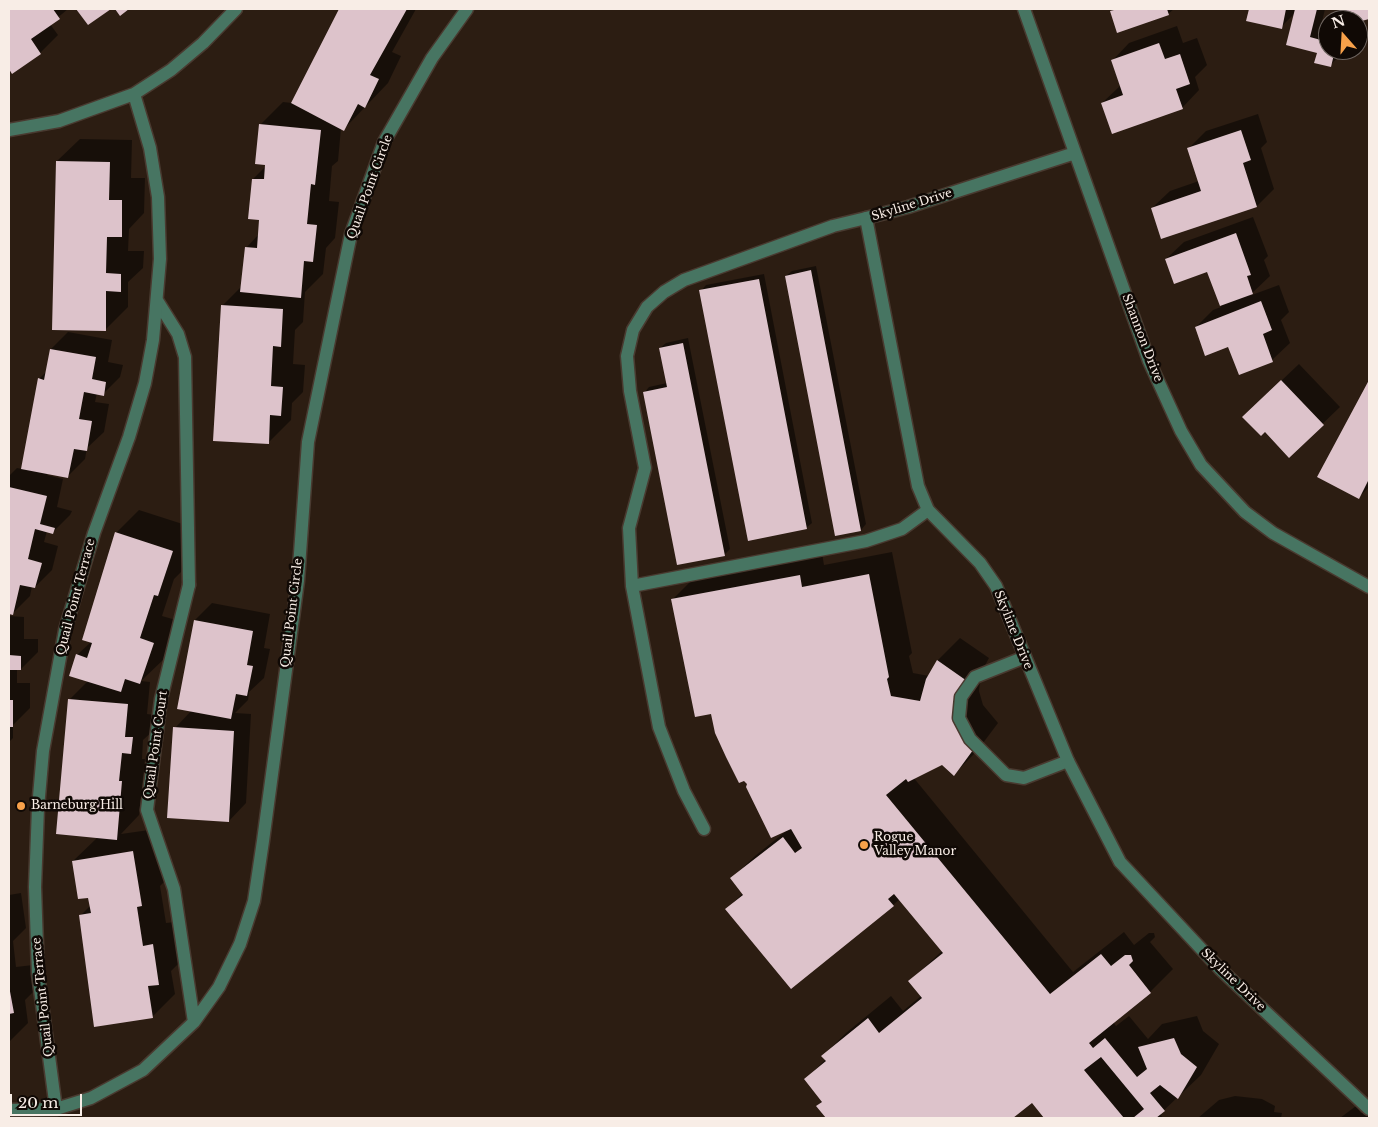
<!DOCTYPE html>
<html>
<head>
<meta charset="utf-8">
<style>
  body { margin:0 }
  #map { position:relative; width:1378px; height:1127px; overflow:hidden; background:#2c1d12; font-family:"Libre Baskerville",serif }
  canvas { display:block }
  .frame { position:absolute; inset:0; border:10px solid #f8ede6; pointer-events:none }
  .north { position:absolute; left:1318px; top:10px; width:50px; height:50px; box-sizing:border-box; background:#100905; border:1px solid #6d645f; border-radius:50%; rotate:341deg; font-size:14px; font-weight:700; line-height:20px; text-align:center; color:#f8ede6 }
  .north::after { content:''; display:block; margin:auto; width:18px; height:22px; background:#f8a14a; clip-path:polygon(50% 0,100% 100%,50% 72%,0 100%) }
  .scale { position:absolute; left:10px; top:1094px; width:72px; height:22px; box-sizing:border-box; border:2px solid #f8ede6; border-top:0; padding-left:6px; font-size:15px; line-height:18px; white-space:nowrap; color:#f8ede6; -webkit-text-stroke:4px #100905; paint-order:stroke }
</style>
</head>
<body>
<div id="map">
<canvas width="1378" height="1127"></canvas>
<div class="frame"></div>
<div class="north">N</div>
<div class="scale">20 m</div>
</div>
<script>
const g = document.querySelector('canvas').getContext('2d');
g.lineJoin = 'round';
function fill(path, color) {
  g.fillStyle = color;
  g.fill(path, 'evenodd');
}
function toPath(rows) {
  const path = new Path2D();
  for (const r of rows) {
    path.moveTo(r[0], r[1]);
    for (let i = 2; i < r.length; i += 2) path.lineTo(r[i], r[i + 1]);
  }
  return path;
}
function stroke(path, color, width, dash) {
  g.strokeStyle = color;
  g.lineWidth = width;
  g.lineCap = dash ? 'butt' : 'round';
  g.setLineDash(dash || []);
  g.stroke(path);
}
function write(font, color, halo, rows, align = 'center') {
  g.font = font + ' "Libre Baskerville",serif';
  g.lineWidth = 5;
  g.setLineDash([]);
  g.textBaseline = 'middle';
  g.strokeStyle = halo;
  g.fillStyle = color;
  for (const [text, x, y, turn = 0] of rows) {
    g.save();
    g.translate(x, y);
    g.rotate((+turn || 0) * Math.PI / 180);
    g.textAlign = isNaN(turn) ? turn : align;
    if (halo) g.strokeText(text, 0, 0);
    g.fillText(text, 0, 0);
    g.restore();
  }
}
const shadow = toPath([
  [9,9,68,9,50,24,58,35,40,53,13,72,9,67],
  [341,9,416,9,392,52,401,56,388,83,344,129,341,128,338,161,332,166,329,201,339,202,335,238,326,248,323,274,305,292,303,322,295,330,293,364,305,365,303,392,292,403,291,420,268,443,222,306,242,286,246,248,259,234,261,219,253,179,266,166,260,125,283,102,292,103],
  [1114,9,1174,9,1168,14,1111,12],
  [1250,9,1325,9,1321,26,1328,28,1328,50,1343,50,1342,54,1330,65,1318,52,1295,13,1281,27,1248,20],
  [1177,26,1183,43,1197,38,1207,65,1195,77,1199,90,1182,108,1102,103,1120,86,1112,61,1129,43],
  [1258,114,1267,142,1261,148,1274,189,1257,206,1162,237,1152,208,1170,191,1199,181,1189,148,1206,131],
  [80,139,132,140,131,178,145,178,144,213,129,229,128,251,144,251,143,268,128,282,128,307,105,330,57,161],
  [1253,217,1268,256,1264,260,1270,276,1249,296,1279,285,1289,312,1281,320,1290,343,1272,360,1229,345,1196,327,1213,310,1221,307,1208,270,1166,259,1184,242],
  [816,266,866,524,861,530,786,276,792,271],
  [764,274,812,523,806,528,701,291,706,285],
  [68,332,112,340,108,362,123,365,120,377,103,394,97,393,95,402,109,404,104,432,87,448,85,459,68,476,48,473,47,475,63,479,57,507,72,511,70,515,53,532,47,531,44,542,58,546,52,570,35,587,32,586,30,596,12,614,9,613,9,476,17,468,22,469,39,379,47,371,51,349],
  [688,338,730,549,724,555,644,393,649,387,667,383,660,348,666,343],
  [1299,364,1340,407,1289,456,1261,400],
  [1369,383,1369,487,1359,497,1319,476],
  [139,510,195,528,181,572,174,579,162,616,176,620,163,660,141,681,150,682,147,714,155,715,154,730,143,740,142,759,145,759,139,815,121,834,156,829,164,882,160,886,166,923,175,922,181,961,171,971,175,994,152,1017,81,915,91,905,89,896,73,861,98,837,69,700,88,681,77,655,91,642,116,533],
  [892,552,912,653,909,656,913,673,929,676,938,660,960,638,989,658,981,673,979,691,983,705,998,723,977,751,954,774,942,764,913,777,1073,972,1124,932,1134,945,1149,933,1154,933,1155,937,1150,942,1173,969,1150,992,1113,1022,1116,1026,1129,1016,1148,1039,1162,1024,1197,1016,1203,1031,1219,1044,1201,1075,1160,1114,1163,1118,1046,1118,1032,1101,1011,1118,828,1118,817,1106,822,1101,806,1079,826,1059,823,1056,846,1033,891,996,903,1011,921,996,910,981,942,951,900,899,893,905,727,909,743,893,732,878,755,856,785,832,748,784,712,713,672,600,695,577,822,553,824,565],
  [212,603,270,614,264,648,270,649,264,678,249,692,248,700,235,713,251,714,246,803,229,821,175,728,192,710,195,620],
  [9,616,24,617,24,639,38,639,38,652,21,669,17,669,17,683,30,683,30,708,13,725,13,738,9,742],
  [21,893,26,928,13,941,16,967,33,965,36,989,25,1000,28,1023,9,1042,9,895],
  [1235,1096,1262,1099,1275,1106,1274,1112,1282,1113,1281,1118,1198,1118,1219,1100],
  [1356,1106,1361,1113,1369,1111,1369,1118,1340,1118]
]);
const building = toPath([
  [9,9,53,9,60,19,31,39,41,54,12,74,9,69],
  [76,9,111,9,88,25],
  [115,9,129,9,120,16],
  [339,9,407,9,370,75,379,79,365,108,358,104,344,131,291,103],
  [1118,9,1167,9,1169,15,1117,33,1110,11],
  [1249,9,1286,9,1282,29,1246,21],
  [1295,9,1317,9,1310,37,1328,42,1328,50,1335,50,1331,67,1314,63,1317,53,1286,45],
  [1339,9,1369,9,1369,19,1358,22,1358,20,1343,20],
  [1159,43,1165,59,1180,54,1190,84,1176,89,1183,109,1112,134,1101,103,1123,95,1111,60],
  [259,124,321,130,315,185,311,184,307,224,317,225,313,262,304,261,301,298,240,292,245,247,257,248,259,220,248,219,252,179,264,179,265,165,255,164],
  [1241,130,1251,160,1243,163,1257,207,1161,239,1151,208,1201,191,1187,148],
  [56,161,110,162,109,200,122,200,122,237,107,237,106,273,121,274,121,292,106,291,106,331,52,330],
  [1236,233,1251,275,1247,276,1253,294,1220,306,1207,272,1174,284,1165,259],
  [811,270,861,531,835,536,785,276],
  [759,279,807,529,748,541,699,290],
  [1261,301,1272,330,1263,334,1273,362,1239,375,1228,347,1205,356,1195,327],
  [221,305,283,309,281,347,273,346,271,386,283,387,281,416,270,415,269,444,213,441],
  [683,343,725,556,677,565,643,392,667,387,659,348],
  [50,349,96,357,92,379,106,382,104,396,84,392,79,419,92,421,87,451,74,449,68,478,21,469,38,378,44,380],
  [1281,380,1324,425,1289,458,1265,432,1261,436,1242,417],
  [1369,380,1369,479,1359,499,1317,477],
  [9,487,47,496,40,524,55,528,53,534,35,529,28,559,42,563,35,588,20,585,13,615,9,614],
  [115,532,173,551,158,596,154,595,140,638,154,643,140,684,125,679,121,692,69,676,76,654,87,658,92,643,82,640],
  [869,574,889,677,887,679,891,696,920,701,926,679,937,660,967,681,957,708,976,746,954,776,942,765,908,782,906,779,886,795,1050,994,1101,954,1111,966,1125,955,1131,955,1133,961,1129,965,1151,993,1089,1043,1093,1048,1105,1038,1137,1077,1147,1069,1138,1047,1174,1038,1181,1054,1197,1067,1178,1099,1160,1085,1150,1093,1165,1111,1156,1118,1133,1118,1144,1109,1101,1057,1084,1070,1124,1118,1044,1118,1032,1103,1013,1118,826,1118,816,1106,822,1102,804,1079,826,1061,821,1056,868,1018,879,1033,922,998,908,981,943,953,894,894,888,899,894,906,791,989,725,909,743,895,730,878,783,837,795,853,802,848,791,829,771,838,746,787,747,784,744,781,739,783,726,757,715,733,711,714,695,717,671,599,800,575,802,587],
  [194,620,253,631,247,665,253,666,247,696,236,694,231,719,177,709],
  [9,655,21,656,21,670,9,670],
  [68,699,128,704,125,737,133,737,131,754,122,753,119,781,122,781,117,840,56,834],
  [9,700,13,700,13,727,9,727],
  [173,727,234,731,229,822,167,818],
  [133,851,142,906,137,907,143,946,153,944,159,985,148,986,153,1018,94,1027,79,915,91,913,88,898,78,899,72,861],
  [9,986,14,1013,9,1014]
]);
const service = toPath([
  [158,302,178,334,185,357,189,585],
  [632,586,866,541,902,529,928,510],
  [1025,657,975,677,961,697,959,718,970,739,1006,775,1024,778,1068,761],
  [704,829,684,791,659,727,632,586,629,528,645,468,630,391,627,356,633,330,647,307,664,292,684,280,833,226,866,218]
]);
const minor = toPath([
  [1024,9,1149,361,1181,431,1201,465,1245,512,1273,533,1369,587],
  [9,130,59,121,134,94,171,70,203,43,236,9],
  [1075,153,908,207,866,218,918,486,928,510,980,563,996,586,1068,761,1120,862,1220,969,1369,1109],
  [189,585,161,699,147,810,174,889,194,1022],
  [56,1109,38,974,35,887,38,808,43,751,65,630,94,533,129,437,145,383,153,340,160,259,158,197,150,148,134,94],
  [9,1110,56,1109,91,1098,143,1070,194,1022,219,987,240,944,254,901,263,841,298,581,308,442,351,234,384,142,432,58,467,9]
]);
const markers = [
  [21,806,5,"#f8a14a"],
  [864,845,5,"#f8a14a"]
];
const streetNames = [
  ["Quail Point Circle",370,187,-70],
  ["Skyline Drive",912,205,-17],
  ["Shannon Drive",1142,338,69],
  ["Quail Point Terrace",76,597,-75],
  ["Quail Point Circle",292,613,-83],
  ["Skyline Drive",1013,630,68],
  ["Quail Point Court",156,745,-82],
  ["Skyline Drive",1233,980,44],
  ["Quail Point Terrace",43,997,-96]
];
const poiNames = [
  ["Barneburg Hill",31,806],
  ["Rogue",874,838],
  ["Valley Manor",874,852]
];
fill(shadow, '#0007');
fill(building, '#ddc3cb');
stroke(service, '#493a30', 15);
stroke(minor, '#493a30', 15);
stroke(service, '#477562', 12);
stroke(minor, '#477562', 12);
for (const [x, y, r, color] of markers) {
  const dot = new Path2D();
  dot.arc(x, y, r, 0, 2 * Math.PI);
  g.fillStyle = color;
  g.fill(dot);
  stroke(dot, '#100905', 2);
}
write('12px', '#f8ede6', '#100905', streetNames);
write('12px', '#f8ede6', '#100905', poiNames, 'left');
</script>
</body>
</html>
